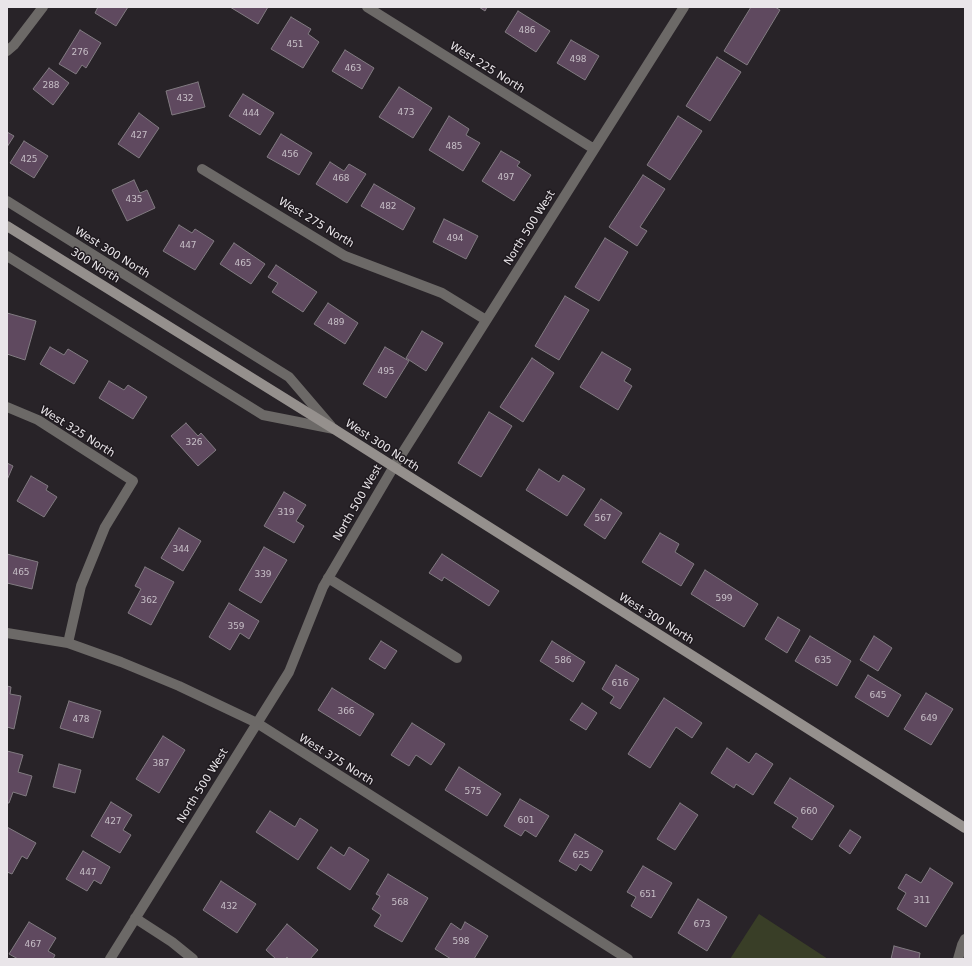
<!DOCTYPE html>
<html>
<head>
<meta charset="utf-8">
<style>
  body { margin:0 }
  #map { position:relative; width:972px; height:966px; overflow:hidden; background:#282328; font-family:"DejaVu Sans",sans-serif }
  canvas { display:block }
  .frame { position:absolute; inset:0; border:8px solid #e9e5e9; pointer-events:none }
</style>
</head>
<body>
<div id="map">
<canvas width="972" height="966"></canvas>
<div class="frame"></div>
</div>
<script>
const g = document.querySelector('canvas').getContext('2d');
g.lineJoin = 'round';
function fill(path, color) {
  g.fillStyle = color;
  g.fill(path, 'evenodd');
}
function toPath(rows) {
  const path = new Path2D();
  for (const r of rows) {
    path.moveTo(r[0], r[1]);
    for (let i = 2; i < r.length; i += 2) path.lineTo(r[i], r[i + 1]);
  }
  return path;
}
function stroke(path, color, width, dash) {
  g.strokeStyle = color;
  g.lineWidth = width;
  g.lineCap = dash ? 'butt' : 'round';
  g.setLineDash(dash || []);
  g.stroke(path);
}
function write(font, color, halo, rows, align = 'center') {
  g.font = font + ' "DejaVu Sans",sans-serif';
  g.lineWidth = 3;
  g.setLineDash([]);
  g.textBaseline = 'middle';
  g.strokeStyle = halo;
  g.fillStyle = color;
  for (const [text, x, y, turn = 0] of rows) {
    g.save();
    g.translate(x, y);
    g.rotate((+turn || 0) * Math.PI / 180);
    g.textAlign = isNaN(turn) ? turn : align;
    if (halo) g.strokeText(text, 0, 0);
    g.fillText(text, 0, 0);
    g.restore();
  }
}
const green = toPath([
  [759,914,828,959,730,959]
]);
const building = toPath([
  [98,7,128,7,116,26,95,13,98,7],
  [230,7,268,7,258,24,230,7],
  [479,7,487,7,485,11,479,7],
  [751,7,775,7,780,10,747,65,724,51,751,7],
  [518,11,550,31,536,52,505,32,518,11],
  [291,17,311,29,308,34,319,42,303,68,271,49,291,17],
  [80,30,101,43,86,68,82,65,76,74,59,64,80,30],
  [571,40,599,56,585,80,557,63,571,40],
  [345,50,374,68,362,89,332,71,345,50],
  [717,57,741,72,710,121,686,106,717,57],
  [49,68,69,83,53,105,33,89,49,68],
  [198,82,205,107,172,115,166,91,198,82],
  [399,87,432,108,413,138,379,117,399,87],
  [243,94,274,113,260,135,229,116,243,94],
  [139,113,159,128,139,158,118,144,139,113],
  [449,116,469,129,466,135,480,143,463,171,429,150,449,116],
  [678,116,702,131,670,180,647,165,678,116],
  [7,132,14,136,7,147,7,132],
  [281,134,312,153,299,175,267,157,281,134],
  [24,141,48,156,34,178,10,163,24,141],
  [501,151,520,162,517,166,531,175,514,201,482,181,501,151],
  [330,162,344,171,349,164,366,174,347,203,316,184,330,162],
  [643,175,665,189,640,227,647,231,637,246,609,227,643,175],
  [134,180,140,193,147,190,155,208,127,221,112,190,134,180],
  [374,184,415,208,403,230,361,206,374,184],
  [444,219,478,236,466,259,433,242,444,219],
  [179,225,192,233,195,229,214,241,195,270,163,251,179,225],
  [605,238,628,252,599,301,575,287,605,238],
  [234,243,265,264,251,284,220,264,234,243],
  [276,265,317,292,303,312,272,292,278,283,268,277,276,265],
  [565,296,589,310,559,360,535,346,565,296],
  [328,303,358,323,345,344,314,324,328,303],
  [7,313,36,321,25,360,7,354,7,313],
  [422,331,443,343,426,371,406,358,422,331],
  [50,347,64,355,68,349,88,361,74,384,40,364,50,347],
  [385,347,409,361,386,398,363,384,385,347],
  [602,352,631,369,624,381,632,386,618,410,580,387,602,352],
  [532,358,554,373,523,422,500,407,532,358],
  [109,381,124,390,128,385,147,397,133,419,99,398,109,381],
  [489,412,512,426,481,477,458,463,489,412],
  [186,423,198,436,201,433,216,450,198,466,171,436,186,423],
  [7,463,13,466,7,480,7,463],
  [539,469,559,482,563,475,585,489,567,516,526,490,539,469],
  [31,476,48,486,46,490,57,497,44,517,17,501,31,476],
  [284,492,306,505,296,521,304,526,294,543,264,526,284,492],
  [601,499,622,513,605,539,584,525,601,499],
  [179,528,201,541,183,571,161,558,179,528],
  [660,533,679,544,675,552,694,564,681,586,642,562,660,533],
  [264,547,287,560,261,603,239,590,264,547],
  [7,554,38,562,32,589,7,583,7,554],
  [442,554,499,591,489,606,444,577,442,581,429,573,442,554],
  [145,567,174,582,151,625,128,613,141,589,135,586,145,567],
  [705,570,758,604,744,627,691,594,705,570],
  [229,603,259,621,249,639,240,633,230,650,209,637,229,603],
  [778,617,800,630,787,653,765,639,778,617],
  [810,636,851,661,837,686,795,661,810,636],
  [874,636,892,648,878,671,860,660,874,636],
  [381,641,397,651,385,669,369,659,381,641],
  [552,641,585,662,573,682,540,661,552,641],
  [616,665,639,679,620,709,610,703,614,697,602,689,616,665],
  [868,675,901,695,888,717,855,697,868,675],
  [7,686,11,687,10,694,21,696,14,729,7,727,7,686],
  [332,688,374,714,360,736,318,710,332,688],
  [926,693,953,709,931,745,904,729,926,693],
  [664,698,702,723,692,738,676,727,650,768,628,754,664,698],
  [69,701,101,711,93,738,60,728,69,701],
  [582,703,597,713,586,730,570,720,582,703],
  [412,723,445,744,431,765,416,755,409,766,391,755,412,723],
  [163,736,185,750,159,793,136,779,163,736],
  [727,748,749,763,756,753,773,764,753,795,736,784,734,788,711,773,727,748],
  [7,751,23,755,18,772,32,776,26,796,13,792,9,803,7,803,7,751],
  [59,764,81,770,75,793,53,787,59,764],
  [459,767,501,794,487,816,445,790,459,767],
  [790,778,834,806,812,840,792,827,798,818,774,803,790,778],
  [520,799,549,816,536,837,525,830,521,836,504,826,520,799],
  [111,802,132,815,123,830,131,835,120,853,91,836,111,802],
  [680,803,698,815,675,850,657,839,680,803],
  [270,811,295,827,300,818,318,830,298,860,256,832,270,811],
  [7,827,36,843,27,859,22,856,12,874,7,872,7,827],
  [850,830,861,837,850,854,839,846,850,830],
  [575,834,603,851,591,871,580,864,576,871,559,861,575,834],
  [331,847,344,856,349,847,369,860,350,890,317,868,331,847],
  [83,851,110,867,101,884,94,880,87,891,66,879,83,851],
  [643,866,672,883,651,918,631,906,636,897,627,892,643,866],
  [930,868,953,883,926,927,897,909,906,893,898,888,906,874,921,883,930,868],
  [388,874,428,898,402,942,374,926,381,915,372,909,380,896,376,894,388,874],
  [221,881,256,904,237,933,203,910,221,881],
  [698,899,727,917,707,951,678,933,698,899],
  [29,922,56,938,48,951,55,955,53,959,18,959,9,954,29,922],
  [465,922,488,936,474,959,451,959,435,949,451,923,461,930,465,922],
  [287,924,318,950,310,959,289,959,287,957,285,959,276,959,266,950,287,924],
  [894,946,920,953,919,959,891,959,894,946]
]);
const lane = toPath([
  [328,578,457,658]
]);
const street = toPath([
  [367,7,594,149],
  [7,51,14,45,43,7],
  [202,169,345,256,442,293,486,320],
  [7,201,289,377,331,426],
  [7,256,263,415,334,429],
  [7,407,38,420,133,481,105,527,81,586,68,643],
  [7,633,68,643,121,662,179,686,257,723,628,959],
  [135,918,172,942,193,959],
  [110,959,289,672,323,587,393,468,684,7],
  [958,959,962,945,965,939]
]);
const secondary = toPath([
  [7,226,334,429,965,828]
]);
const numberNames = [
  ["486",527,31],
  ["451",295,45],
  ["276",80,53],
  ["498",578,60],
  ["463",353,69],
  ["288",51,86],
  ["432",185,99],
  ["473",406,113],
  ["444",251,114],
  ["427",139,136],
  ["485",454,147],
  ["456",290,155],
  ["425",29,160],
  ["497",506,178],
  ["468",341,179],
  ["435",134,200],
  ["482",388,207],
  ["494",455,239],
  ["447",188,246],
  ["465",243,264],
  ["489",336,323],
  ["495",386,372],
  ["326",194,443],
  ["319",286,513],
  ["567",603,519],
  ["344",181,550],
  ["465",21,573],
  ["339",263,575],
  ["599",724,599],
  ["362",149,601],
  ["359",236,627],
  ["586",563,661],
  ["635",823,661],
  ["616",620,684],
  ["645",878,696],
  ["366",346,712],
  ["649",929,719],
  ["478",81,720],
  ["387",161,764],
  ["575",473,792],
  ["660",809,812],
  ["601",526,821],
  ["427",113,822],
  ["625",581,856],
  ["447",88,873],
  ["651",648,895],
  ["311",922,901],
  ["568",400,903],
  ["432",229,907],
  ["673",702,925],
  ["598",461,942],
  ["467",33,945]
];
const streetNames = [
  ["West 225 North",487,68,32],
  ["West 275 North",316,223,31],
  ["North 500 West",530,228,-58],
  ["West 300 North",112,253,32],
  ["300 North",95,266,32],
  ["West 325 North",77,432,32],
  ["West 300 North",382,446,33],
  ["North 500 West",358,503,-60],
  ["West 300 North",656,619,32],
  ["West 375 North",336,760,32],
  ["North 500 West",203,786,-58]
];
fill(green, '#393e27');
fill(building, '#5f495f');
stroke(building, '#817b81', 1);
stroke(lane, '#6c6967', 10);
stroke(street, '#6c6967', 10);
stroke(secondary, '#95908d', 10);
write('9px', '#c6bec6', null, numberNames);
write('11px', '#e9e5e9', '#1f1a1f', streetNames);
</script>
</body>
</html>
